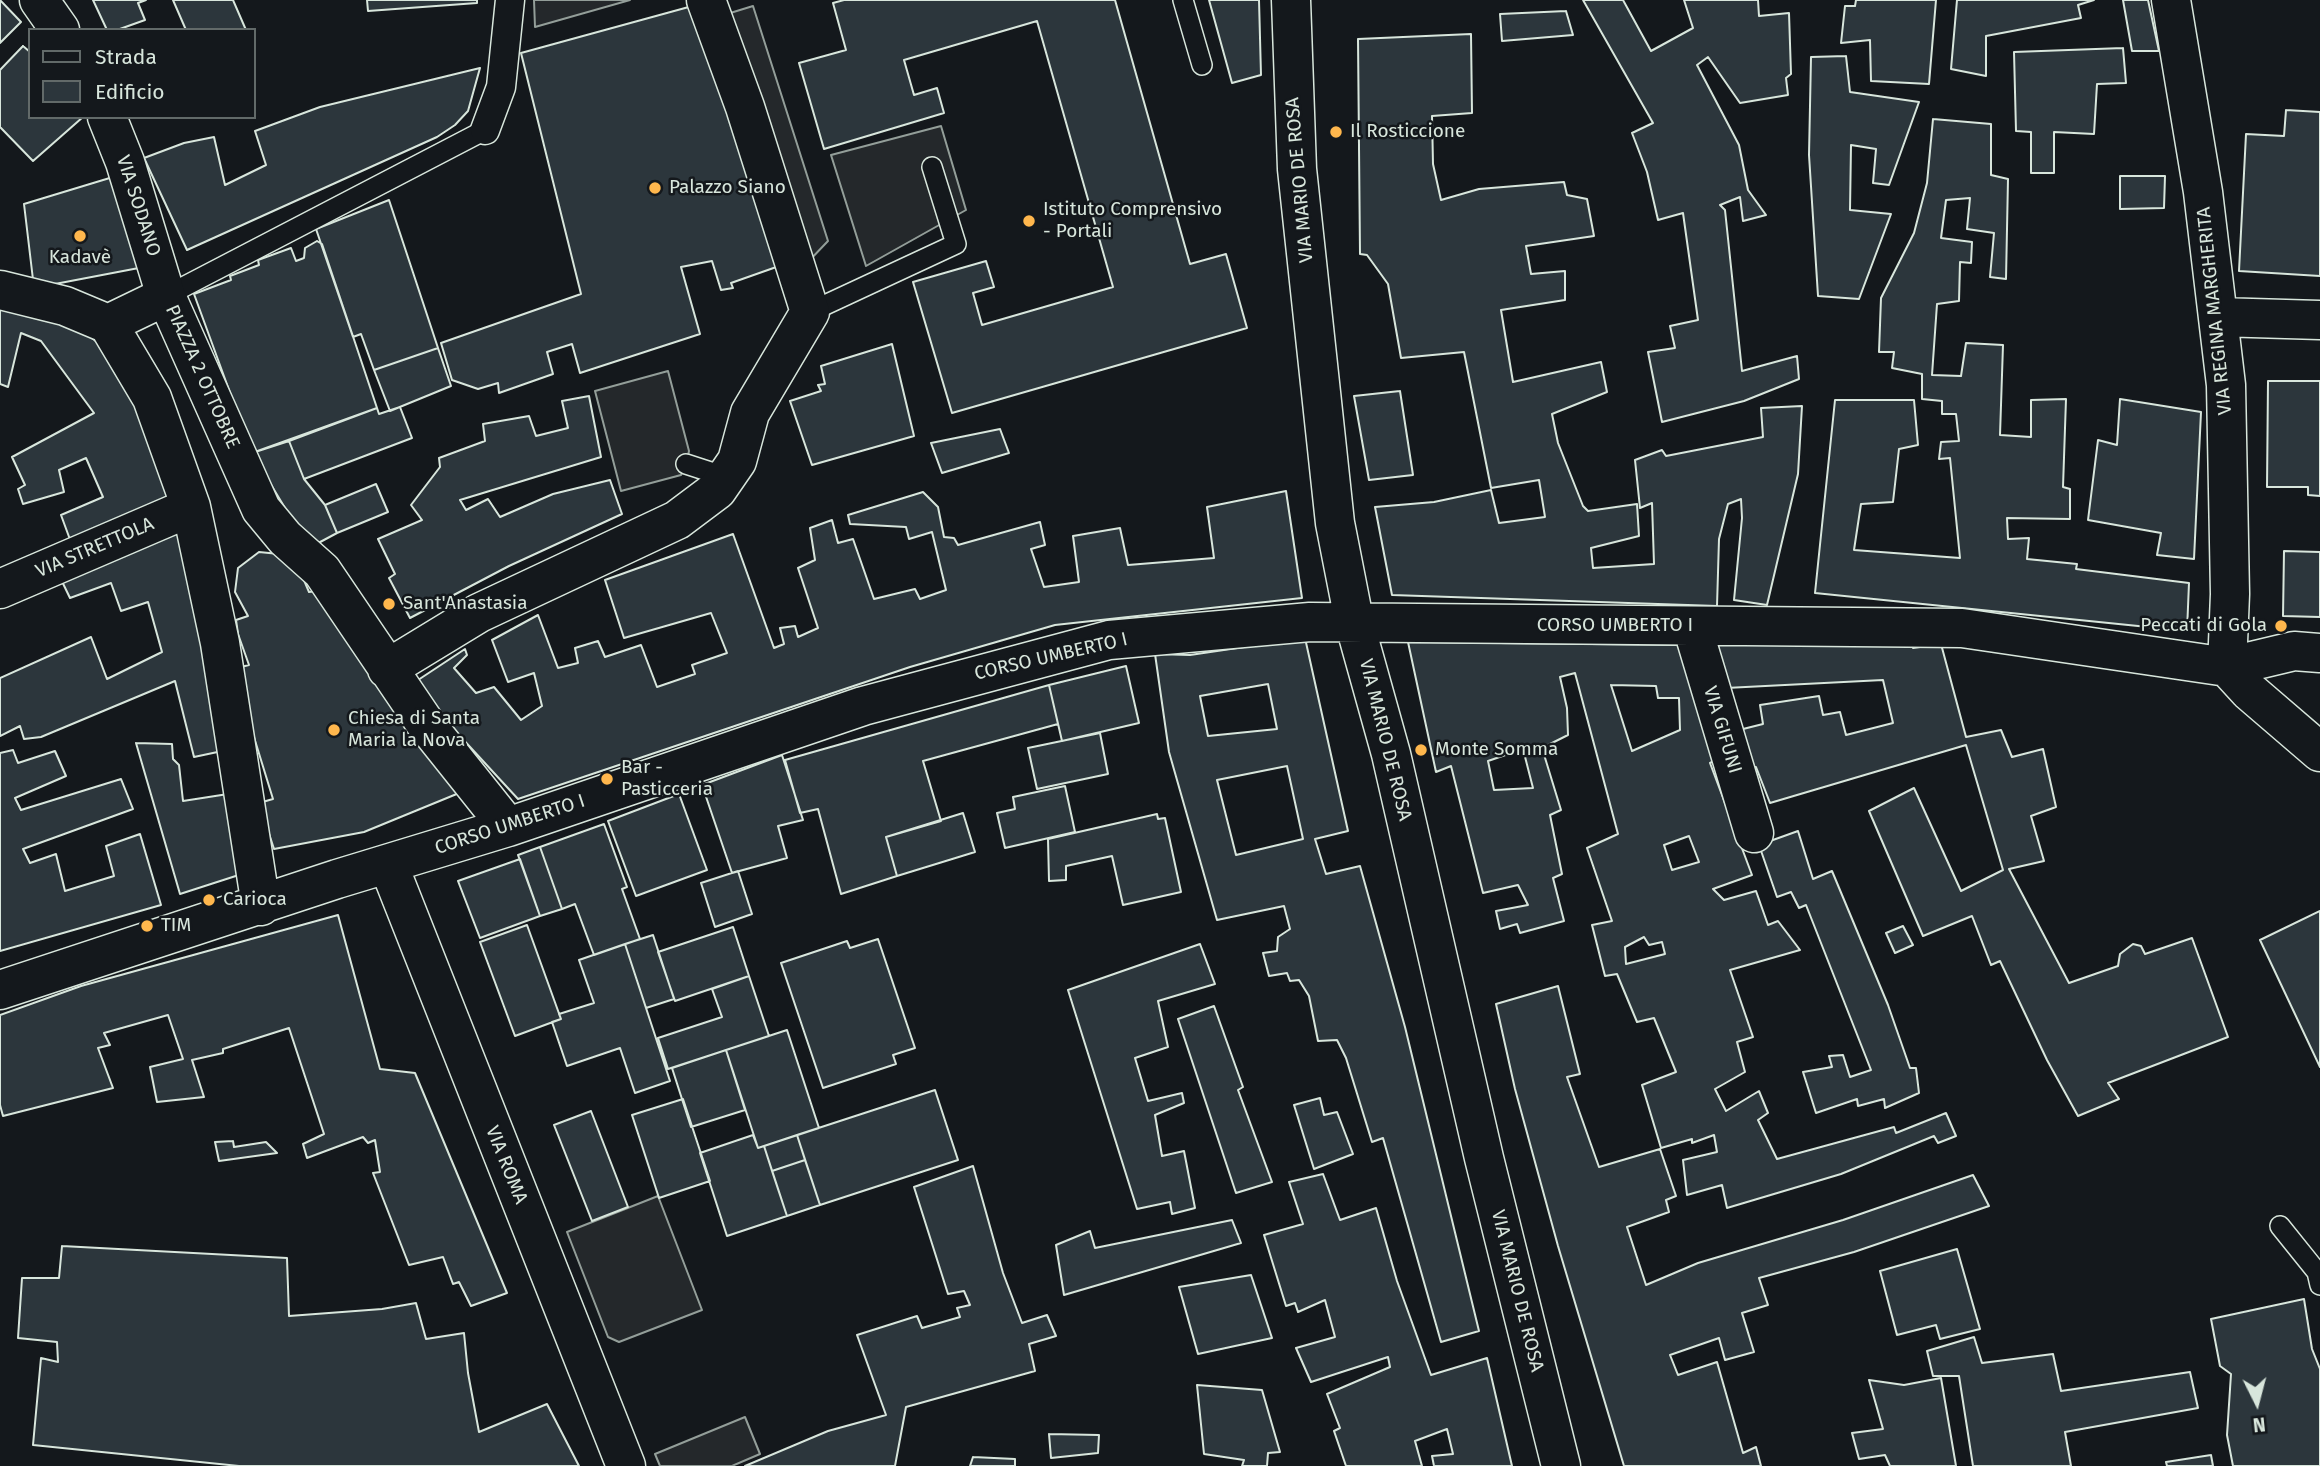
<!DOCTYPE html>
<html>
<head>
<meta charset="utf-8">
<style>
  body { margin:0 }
  #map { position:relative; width:2320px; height:1466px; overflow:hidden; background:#14181c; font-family:"Fira Sans",sans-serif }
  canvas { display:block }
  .legend { position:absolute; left:28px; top:28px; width:228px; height:91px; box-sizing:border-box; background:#14181c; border:2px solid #626a69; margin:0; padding:9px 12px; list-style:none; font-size:21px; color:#d8e6dc }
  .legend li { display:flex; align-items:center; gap:14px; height:35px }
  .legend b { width:35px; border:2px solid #626a69 }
  .north { position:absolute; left:2222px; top:1368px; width:70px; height:70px; -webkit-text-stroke:5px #14181c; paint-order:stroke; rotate:174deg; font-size:19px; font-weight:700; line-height:28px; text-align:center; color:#d8e6dc }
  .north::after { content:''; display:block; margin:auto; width:24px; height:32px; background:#d8e6dc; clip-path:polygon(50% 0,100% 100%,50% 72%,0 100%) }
</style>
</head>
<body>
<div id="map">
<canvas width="2320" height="1466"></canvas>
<ul class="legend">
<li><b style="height:9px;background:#14181c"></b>Strada</li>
<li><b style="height:19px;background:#2c363c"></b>Edificio</li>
</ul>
<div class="north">N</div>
</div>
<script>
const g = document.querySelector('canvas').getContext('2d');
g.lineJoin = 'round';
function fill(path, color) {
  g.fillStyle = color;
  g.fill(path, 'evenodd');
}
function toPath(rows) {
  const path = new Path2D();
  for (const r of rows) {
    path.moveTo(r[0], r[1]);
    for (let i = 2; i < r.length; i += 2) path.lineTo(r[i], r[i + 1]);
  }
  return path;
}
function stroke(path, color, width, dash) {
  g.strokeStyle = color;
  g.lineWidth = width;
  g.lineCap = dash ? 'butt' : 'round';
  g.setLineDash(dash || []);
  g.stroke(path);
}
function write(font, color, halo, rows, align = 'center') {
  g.font = font + ' "Fira Sans",sans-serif';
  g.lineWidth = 5;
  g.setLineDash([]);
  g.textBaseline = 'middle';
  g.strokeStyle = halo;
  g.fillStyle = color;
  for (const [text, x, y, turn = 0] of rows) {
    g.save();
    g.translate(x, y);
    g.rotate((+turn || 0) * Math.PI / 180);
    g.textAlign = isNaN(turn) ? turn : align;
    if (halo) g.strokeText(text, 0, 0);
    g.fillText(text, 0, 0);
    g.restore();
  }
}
const parking = toPath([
  [534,0,630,0,535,27,534,0],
  [753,6,828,241,807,263,727,14,753,6],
  [941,126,966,210,866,266,831,155,941,126],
  [668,371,689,451,686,464,681,475,621,491,595,391,668,371],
  [658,1196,702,1310,619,1342,608,1337,567,1232,658,1196],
  [745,1417,760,1454,732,1466,660,1466,655,1454,745,1417]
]);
const building = toPath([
  [0,0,21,22,0,43,0,0],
  [93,0,146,0,138,3,145,20,117,30,107,30,93,0],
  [173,0,233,0,246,30,186,30,173,0],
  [367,0,477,0,477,3,368,11,367,0],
  [844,0,1115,0,1190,264,1226,254,1247,328,952,413,913,282,986,261,994,287,973,293,982,325,1113,287,1037,21,904,60,914,95,937,88,944,113,824,149,799,63,846,50,833,3,844,0],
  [1209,0,1259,0,1261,75,1232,83,1209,0],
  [1583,0,1623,0,1651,51,1693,28,1684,0,1758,0,1759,16,1789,13,1791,74,1786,78,1788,95,1740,103,1708,57,1697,65,1739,145,1748,190,1766,215,1743,221,1740,197,1720,205,1725,210,1742,371,1797,356,1799,379,1744,401,1662,422,1648,352,1675,348,1670,326,1698,320,1683,213,1658,220,1647,172,1632,133,1653,123,1583,0],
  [1856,0,1936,0,1929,84,1871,81,1870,40,1841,43,1845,6,1855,6,1856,0],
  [1957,0,2094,0,2078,5,2081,18,1986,36,1986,76,1951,69,1957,0],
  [2123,0,2148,0,2159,51,2132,51,2123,0],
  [696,5,782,265,731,283,733,288,721,290,712,261,681,267,700,334,580,373,572,344,547,352,553,374,499,393,498,383,478,389,452,380,441,343,581,294,521,53,696,5],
  [1566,11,1573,35,1502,41,1500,14,1566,11],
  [1471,34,1472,113,1432,116,1433,164,1441,200,1479,189,1564,182,1567,195,1587,199,1594,236,1526,246,1531,274,1565,271,1565,300,1501,310,1513,382,1601,362,1607,392,1552,414,1558,443,1583,506,1588,511,1637,504,1639,536,1591,548,1593,568,1654,564,1652,503,1640,508,1635,460,1662,450,1666,456,1763,437,1761,408,1802,406,1798,474,1767,605,1734,600,1742,518,1741,499,1728,504,1719,539,1717,606,1392,595,1375,507,1434,502,1491,490,1499,523,1545,517,1539,480,1491,488,1464,352,1401,358,1388,284,1367,255,1360,254,1358,39,1471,34],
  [23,46,30,52,30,117,83,117,33,161,0,127,0,70,23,46],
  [2123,48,2126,83,2097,84,2094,134,2054,132,2054,173,2031,173,2031,132,2016,131,2014,52,2123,48],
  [1846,56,1850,92,1919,102,1889,185,1873,183,1876,149,1851,145,1850,210,1891,214,1859,299,1818,296,1809,155,1811,57,1846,56],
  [480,68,468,111,455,125,437,137,187,250,144,158,184,143,214,137,225,185,266,165,255,131,320,107,480,68],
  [2286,110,2320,112,2320,276,2239,271,2246,134,2284,136,2286,110],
  [1933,119,1991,124,1991,175,2008,179,2006,279,1990,277,1994,233,1967,229,1970,198,1946,200,1941,238,1972,242,1971,263,1960,262,1959,301,1937,304,1932,375,1961,376,1966,343,2003,345,2000,435,2031,437,2031,400,2066,399,2063,487,2070,489,2070,519,2007,518,2008,539,2029,538,2027,559,2077,564,2076,569,2189,583,2187,631,1815,593,1835,400,1914,400,1918,445,1899,449,1893,502,1861,504,1854,550,1960,558,1950,458,1939,459,1941,442,1959,441,1956,414,1942,414,1942,401,1922,399,1922,374,1892,368,1894,352,1879,352,1881,298,1914,233,1927,183,1933,119],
  [2120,176,2165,176,2164,208,2120,209,2120,176],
  [113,177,144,267,34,288,24,204,113,177],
  [389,200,438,348,374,370,361,334,353,337,316,229,389,200],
  [317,241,322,244,377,408,252,453,194,294,231,280,230,276,259,265,258,260,291,248,296,261,304,258,305,248,317,241],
  [0,305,68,320,97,342,133,391,170,500,72,545,61,515,103,497,86,458,59,470,64,492,23,504,18,489,25,485,12,457,94,413,41,341,21,333,8,387,0,384,0,305],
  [892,344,914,436,812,465,790,401,821,391,818,385,825,384,821,366,892,344],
  [438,348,451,386,390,411,374,370,438,348],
  [2268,381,2320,381,2320,496,2308,495,2308,487,2267,487,2268,381],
  [1400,391,1413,475,1369,480,1354,396,1400,391],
  [589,396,601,457,460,500,466,510,488,499,500,517,553,494,610,480,622,514,509,566,410,618,389,578,395,574,378,539,422,520,411,505,440,467,439,458,485,441,483,424,529,416,536,436,568,428,562,401,589,396],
  [2120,399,2201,412,2194,559,2157,555,2161,533,2088,520,2098,440,2117,445,2120,399],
  [400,407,412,438,304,479,289,441,377,408,379,414,400,407],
  [1000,429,1009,453,942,473,931,443,1000,429],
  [289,441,304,479,325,505,337,533,309,548,252,453,289,441],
  [376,484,388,512,337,533,325,505,376,484],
  [1286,491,1302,598,1055,625,910,667,518,799,412,684,465,649,467,655,454,668,476,693,494,687,521,720,542,706,534,673,508,682,492,640,538,615,558,668,578,663,575,648,598,641,605,657,641,645,657,687,695,674,692,665,727,653,711,613,624,638,605,580,733,534,774,648,784,644,780,628,795,626,798,637,818,628,798,568,815,560,810,528,832,520,838,543,853,539,874,599,915,589,920,599,946,590,932,532,909,539,906,527,850,524,848,515,923,492,938,507,944,537,954,538,958,545,1040,522,1045,545,1031,549,1044,587,1079,582,1073,536,1120,528,1128,565,1214,558,1207,507,1286,491],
  [180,520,227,750,194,757,175,681,41,737,24,739,20,726,0,736,0,678,91,637,107,679,162,652,148,602,121,611,111,583,70,598,56,569,180,520],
  [2284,551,2320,552,2320,617,2283,616,2284,551],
  [259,552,289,555,298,566,309,592,324,590,464,791,364,832,274,849,259,803,273,799,233,669,249,665,238,634,236,620,248,616,235,592,238,568,259,552],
  [1305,638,1348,831,1315,839,1326,874,1360,866,1405,1027,1479,1331,1441,1342,1383,1138,1372,1142,1346,1058,1337,1040,1318,1041,1309,996,1299,980,1290,981,1287,973,1269,976,1263,953,1277,951,1278,937,1290,929,1284,906,1217,920,1169,752,1155,654,1190,655,1305,638],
  [1268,684,1277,729,1208,736,1200,696,1268,684],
  [1287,766,1303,839,1236,855,1217,780,1287,766],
  [1912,640,1913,648,1941,644,1966,737,2001,730,2012,757,2043,749,2056,807,2031,816,2044,861,2009,869,2069,983,2118,966,2120,954,2133,944,2141,946,2145,954,2192,938,2228,1037,2108,1083,2119,1099,2078,1116,2047,1060,2000,961,1991,965,1972,916,1923,936,1869,811,1914,788,1961,891,2003,870,1966,745,1770,803,1756,767,1746,767,1739,730,1763,724,1760,705,1819,696,1823,715,1840,712,1846,735,1893,723,1883,680,1726,688,1713,643,1912,640],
  [1408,642,1682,645,1725,755,1710,763,1752,875,1713,889,1724,900,1756,891,1768,925,1778,921,1800,950,1730,970,1753,1037,1737,1042,1745,1072,1715,1089,1726,1111,1759,1091,1768,1113,1758,1120,1777,1159,1894,1127,1896,1133,1946,1113,1956,1136,1938,1143,1934,1136,1841,1174,1727,1208,1722,1185,1687,1195,1683,1160,1717,1152,1714,1135,1692,1143,1692,1139,1661,1148,1642,1085,1676,1072,1654,1018,1637,1022,1617,974,1605,976,1592,925,1612,921,1587,848,1618,834,1575,673,1560,677,1567,708,1568,735,1542,748,1561,810,1550,815,1562,874,1553,878,1564,921,1520,933,1517,924,1500,929,1496,911,1528,905,1518,885,1483,893,1451,766,1436,772,1408,642],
  [1611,685,1656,686,1658,698,1679,698,1680,730,1632,751,1611,685],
  [1523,749,1533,788,1494,790,1488,761,1523,749],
  [1689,836,1699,862,1672,870,1664,845,1689,836],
  [1644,937,1649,945,1662,942,1665,954,1626,964,1625,947,1644,937],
  [1126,666,1139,723,1062,741,1049,685,1126,666],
  [1049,685,1058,724,923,761,941,821,886,837,897,876,841,894,818,809,800,813,785,760,1049,685],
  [1100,733,1108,774,1037,789,1028,748,1100,733],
  [136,743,172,744,173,759,179,765,183,801,228,794,245,873,180,894,136,743],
  [13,750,18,763,55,751,66,776,15,798,21,810,121,779,133,809,23,849,30,863,56,854,65,891,114,876,106,846,140,834,161,905,0,951,0,753,13,750],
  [782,755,803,820,778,826,787,858,732,873,702,785,782,755],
  [1065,786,1075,832,1005,848,997,813,1015,809,1013,797,1065,786],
  [679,794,707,870,636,896,608,821,679,794],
  [963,813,975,852,897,876,886,837,963,813],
  [1157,814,1158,819,1165,818,1181,892,1123,905,1112,856,1066,866,1066,880,1049,881,1048,839,1157,814],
  [604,824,627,887,622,889,640,939,594,955,575,904,562,909,540,847,604,824],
  [1798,831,1813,879,1832,871,1888,1005,1910,1068,1916,1068,1919,1093,1885,1108,1884,1099,1858,1106,1857,1099,1816,1113,1803,1072,1832,1067,1829,1056,1843,1055,1850,1077,1871,1070,1806,905,1799,908,1791,892,1777,897,1759,845,1798,831],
  [540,847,562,909,540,916,518,855,540,847],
  [520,859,540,916,480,938,458,881,520,859],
  [738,871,752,914,715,927,701,883,738,871],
  [2320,911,2320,1067,2260,940,2320,911],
  [338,915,380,1069,415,1073,507,1293,471,1306,459,1282,453,1284,443,1257,409,1265,373,1173,380,1172,375,1140,368,1143,363,1137,307,1158,303,1144,324,1134,289,1028,223,1049,223,1053,192,1060,204,1097,157,1102,150,1067,183,1059,168,1015,104,1033,110,1045,98,1048,113,1088,3,1116,0,1105,0,1015,81,986,338,915],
  [527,925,561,1019,515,1036,480,942,527,925],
  [1903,926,1913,945,1895,953,1886,933,1903,926],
  [733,927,749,976,675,1001,658,952,733,927],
  [653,935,674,999,646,1008,625,944,653,935],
  [878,939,915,1048,893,1055,896,1064,823,1088,781,963,847,941,850,948,878,939],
  [625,944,670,1081,635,1093,620,1048,567,1066,552,1022,561,1019,559,1014,594,1003,579,960,625,944],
  [1200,944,1215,984,1158,1001,1168,1047,1135,1058,1148,1101,1182,1093,1184,1103,1155,1115,1162,1156,1184,1151,1195,1208,1172,1214,1170,1202,1137,1209,1068,990,1200,944],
  [749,976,769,1036,668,1069,658,1038,722,1017,712,989,749,976],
  [1558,986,1580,1074,1567,1077,1599,1167,1660,1149,1676,1196,1666,1200,1669,1212,1627,1227,1646,1285,1698,1263,1843,1220,1973,1175,1989,1206,1854,1252,1759,1278,1768,1305,1742,1313,1754,1352,1725,1360,1719,1338,1670,1355,1678,1375,1717,1362,1743,1453,1756,1447,1761,1466,1624,1466,1558,1246,1515,1089,1496,1004,1558,986],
  [1214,1006,1243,1087,1238,1090,1272,1182,1236,1193,1178,1019,1214,1006],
  [787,1030,819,1128,758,1148,726,1050,787,1030],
  [726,1050,745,1110,691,1127,672,1068,726,1050],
  [935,1090,958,1160,820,1205,797,1135,935,1090],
  [1320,1098,1324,1115,1337,1112,1353,1154,1314,1169,1294,1105,1320,1098],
  [683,1099,710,1181,659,1198,632,1115,683,1099],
  [591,1111,628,1207,592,1221,554,1125,591,1111],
  [753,1135,758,1148,764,1146,787,1216,727,1236,700,1153,753,1135],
  [797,1135,805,1160,772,1171,764,1146,797,1135],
  [233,1141,234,1147,266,1142,277,1153,219,1161,215,1142,233,1141],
  [805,1160,820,1205,787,1216,772,1171,805,1160],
  [973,1166,1003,1273,1022,1323,1047,1315,1056,1336,1029,1344,1035,1371,906,1407,895,1466,745,1466,828,1431,886,1415,857,1335,917,1316,922,1328,960,1317,957,1308,970,1305,964,1291,948,1294,914,1187,973,1166],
  [1323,1174,1340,1220,1376,1208,1397,1281,1431,1375,1487,1358,1512,1466,1434,1466,1432,1456,1453,1454,1447,1429,1415,1441,1422,1466,1346,1466,1334,1431,1340,1428,1327,1394,1390,1367,1388,1357,1311,1382,1296,1348,1335,1337,1325,1300,1298,1312,1295,1303,1286,1306,1264,1235,1303,1224,1289,1182,1323,1174],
  [1232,1220,1241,1243,1064,1295,1056,1245,1090,1231,1095,1248,1232,1220],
  [62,1246,287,1258,289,1316,382,1309,416,1303,426,1339,464,1333,468,1373,479,1432,547,1404,579,1466,239,1466,33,1445,41,1358,58,1362,57,1342,18,1338,22,1278,59,1278,62,1246],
  [1957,1249,1980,1329,1940,1339,1936,1325,1897,1335,1880,1271,1957,1249],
  [1251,1275,1272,1338,1198,1354,1179,1287,1251,1275],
  [2304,1299,2312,1349,2320,1369,2320,1466,2233,1466,2227,1435,2231,1374,2220,1366,2211,1319,2304,1299],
  [1974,1337,1982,1363,2053,1354,2061,1391,2190,1372,2198,1408,2065,1432,2071,1466,1973,1466,1959,1376,1933,1376,1927,1351,1974,1337],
  [1941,1378,1956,1466,1890,1466,1885,1455,1859,1459,1852,1433,1883,1429,1869,1380,1904,1385,1941,1378],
  [1197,1385,1262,1390,1280,1452,1268,1453,1267,1466,1242,1466,1244,1460,1204,1454,1197,1385],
  [1049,1434,1099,1435,1098,1453,1051,1458,1049,1434],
  [2211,1455,2213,1466,2167,1466,2166,1462,2211,1455],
  [973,1457,1015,1459,1015,1466,970,1466,973,1457]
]);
const service = toPath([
  [1183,0,1202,65],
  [166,296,485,130],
  [810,312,956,244,932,167],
  [686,464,726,477],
  [2280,1226,2317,1272,2320,1285]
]);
const pedestrian = toPath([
  [485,130,501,87,510,0]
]);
const minor = toPath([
  [39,0,60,30],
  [1291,0,1297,169,1335,523,1355,625,1391,754,1484,1158,1561,1466],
  [2171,0,2203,192,2226,385,2230,594,2227,667,2294,651,2320,653],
  [107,117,125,162,166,296],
  [0,290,65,306,108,324],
  [2218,317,2320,320],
  [0,589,191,507],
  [1692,626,1754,833],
  [387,669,479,613,677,520,717,490,737,461,750,413,810,312,745,107,706,0],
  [388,864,626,1466],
  [261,906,220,643,191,507,152,398,108,324,166,296,261,509,285,538,322,571,425,723,508,827],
  [0,990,337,879,508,827,863,706,1109,640,1310,622,1962,628,2227,667,2249,691,2320,752]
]);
const markers = [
  [1336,132,7,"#ffb74d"],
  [655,188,7,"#ffb74d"],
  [1029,221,7,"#ffb74d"],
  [80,236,7,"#ffb74d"],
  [389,604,7,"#ffb74d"],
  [2281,626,7,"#ffb74d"],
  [334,730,7,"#ffb74d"],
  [1421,750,7,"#ffb74d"],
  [607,779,7,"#ffb74d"],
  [209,900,7,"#ffb74d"],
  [147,926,7,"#ffb74d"]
];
const poiNames = [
  ["Il Rosticcione",1350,132],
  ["Palazzo Siano",669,188],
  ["Istituto Comprensivo",1043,210],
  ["- Portali",1043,232],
  ["Kadavè",80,258,"center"],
  ["Sant'Anastasia",403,604],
  ["Peccati di Gola",2267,626,"right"],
  ["Chiesa di Santa",348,719],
  ["Maria la Nova",348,741],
  ["Monte Somma",1435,750],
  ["Bar -",621,768],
  ["Pasticceria",621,790],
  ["Carioca",223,900],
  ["TIM",161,926]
];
const streetNames = [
  ["VIA MARIO DE ROSA",1300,180,-95],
  ["VIA SODANO",138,206,72],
  ["VIA REGINA MARGHERITA",2215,311,-96],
  ["PIAZZA 2 OTTOBRE",202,377,66],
  ["VIA STRETTOLA",95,548,-23],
  ["CORSO UMBERTO I",1615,626],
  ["CORSO UMBERTO I",1051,657,-13],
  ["VIA GIFUNI",1722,730,73],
  ["VIA MARIO DE ROSA",1385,740,76],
  ["CORSO UMBERTO I",510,825,-18],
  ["VIA ROMA",506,1165,68],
  ["VIA MARIO DE ROSA",1517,1291,76]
];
fill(parking, '#24282b');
stroke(parking, '#939e99', 2);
fill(building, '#2c363c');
stroke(building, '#d8e6dc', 2);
stroke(service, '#d8e6dc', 22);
stroke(pedestrian, '#d8e6dc', 31);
stroke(minor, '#d8e6dc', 41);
stroke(service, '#14181c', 19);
stroke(pedestrian, '#14181c', 28);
stroke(minor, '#14181c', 38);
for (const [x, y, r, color] of markers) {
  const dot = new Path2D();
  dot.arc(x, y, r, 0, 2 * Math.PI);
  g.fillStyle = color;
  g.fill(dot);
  stroke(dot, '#14181c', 2.5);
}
write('19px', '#d8e6dc', '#14181c', poiNames, 'left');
write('19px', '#d8e6dc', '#14181c', streetNames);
</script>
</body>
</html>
